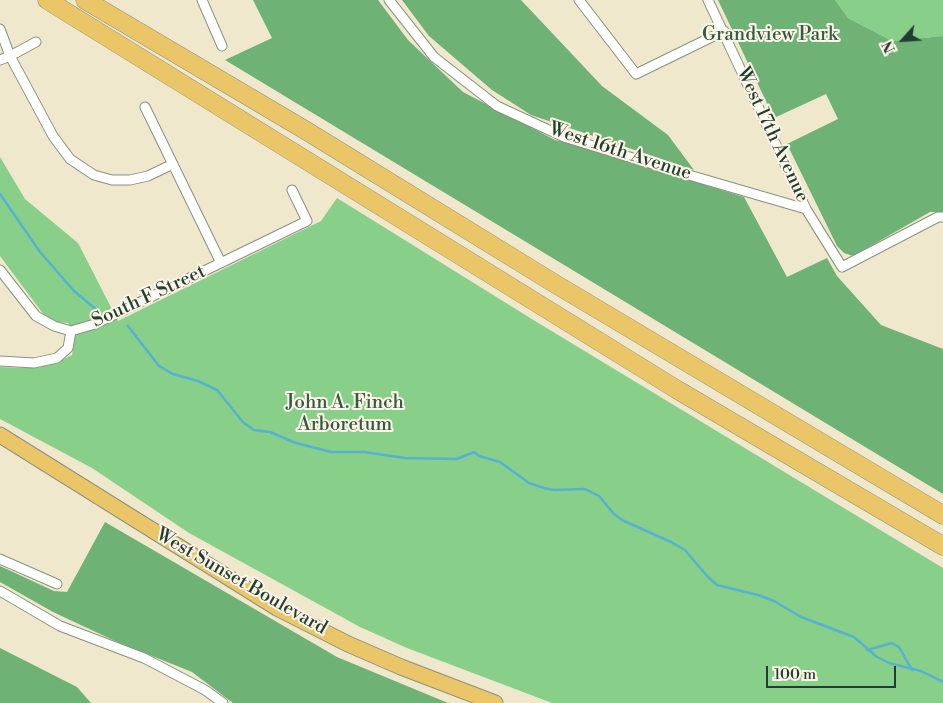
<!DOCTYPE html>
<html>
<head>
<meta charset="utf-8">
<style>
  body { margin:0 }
  #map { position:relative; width:943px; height:703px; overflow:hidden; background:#efe8cc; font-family:"Libre Bodoni",serif }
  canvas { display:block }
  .north { position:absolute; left:878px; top:15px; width:50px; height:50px; -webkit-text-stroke:4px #fcf5e5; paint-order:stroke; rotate:244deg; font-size:14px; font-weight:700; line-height:20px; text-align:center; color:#1f3d34 }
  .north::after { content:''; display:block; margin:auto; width:18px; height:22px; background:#1f3d34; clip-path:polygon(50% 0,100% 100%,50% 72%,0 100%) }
  .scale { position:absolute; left:766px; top:666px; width:130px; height:22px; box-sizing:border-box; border:2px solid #1f3d34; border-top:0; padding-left:6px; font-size:15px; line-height:18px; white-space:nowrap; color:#1f3d34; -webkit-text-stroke:4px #fcf5e5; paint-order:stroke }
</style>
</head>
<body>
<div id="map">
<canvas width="943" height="703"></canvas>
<div class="north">N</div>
<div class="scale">100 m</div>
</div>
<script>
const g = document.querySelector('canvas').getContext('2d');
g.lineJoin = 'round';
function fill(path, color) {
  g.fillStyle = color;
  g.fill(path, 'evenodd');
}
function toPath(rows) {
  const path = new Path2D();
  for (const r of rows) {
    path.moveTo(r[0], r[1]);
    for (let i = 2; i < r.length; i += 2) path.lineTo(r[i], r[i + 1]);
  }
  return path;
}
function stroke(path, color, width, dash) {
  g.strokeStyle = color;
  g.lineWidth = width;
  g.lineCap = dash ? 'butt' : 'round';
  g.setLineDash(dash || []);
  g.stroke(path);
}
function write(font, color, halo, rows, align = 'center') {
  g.font = font + ' "Libre Bodoni",serif';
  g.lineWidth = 4;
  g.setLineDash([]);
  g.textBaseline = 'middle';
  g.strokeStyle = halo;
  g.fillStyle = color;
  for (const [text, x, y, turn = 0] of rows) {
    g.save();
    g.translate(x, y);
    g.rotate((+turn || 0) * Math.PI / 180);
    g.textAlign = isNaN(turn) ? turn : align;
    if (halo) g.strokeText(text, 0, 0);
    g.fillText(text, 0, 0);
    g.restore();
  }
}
const green = toPath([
  [835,0,943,0,943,36,892,41,848,18],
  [0,157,25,199,78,243,118,321,321,221,337,198,535,321,943,568,943,703,552,703,407,648,360,627,189,533,92,468,0,419,0,367,21,368,56,363,72,355,75,337,68,323,57,322,44,315,0,256]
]);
const forest = toPath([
  [253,0,378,0,408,40,463,92,555,140,577,145,744,197,787,277,827,258,837,276,881,325,943,349,943,494,225,60,272,38],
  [402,0,521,0,602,86,668,135,694,170,531,115,492,90,429,36],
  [718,0,835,0,848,18,892,41,943,36,943,212,930,212,853,256,844,253,837,246,787,144,838,119,826,94,774,118],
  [105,522,337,657,448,703,233,703,192,672,115,641,53,612,0,582,0,566,54,591,67,592],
  [0,648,77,687,91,703,0,703]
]);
const stream = toPath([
  [0,194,40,252,74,291,98,311],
  [128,326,159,366,173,374,198,381,217,390,243,422,254,430,270,432,296,443,331,452,364,452,405,458,457,459,474,452,479,456,500,462,529,483,544,488,554,490,585,489,599,496,614,514,622,520,671,542,685,550,707,576,717,585,758,595,774,601,801,617,854,637,877,657,889,663,921,671,943,682],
  [867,650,892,643,899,647,912,670]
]);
const minor = toPath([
  [202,0,222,46],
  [389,0,434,57,497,106,564,137,682,173,806,209],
  [579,0,636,74,724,31],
  [708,0,806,209,842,267,938,217,943,217],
  [0,29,10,56,53,136,70,159,94,175,112,180,130,180,148,176,173,164],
  [0,60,10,56,36,42],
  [145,107,221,263],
  [0,270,36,316,54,326,71,331],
  [71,331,95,324,307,221,292,190],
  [0,361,34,363,57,358,68,348,71,331],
  [0,559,57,584],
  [0,591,60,626,144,658,205,690,223,703]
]);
const primary = toPath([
  [0,435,277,608,348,644,401,667,495,703]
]);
const motorway = toPath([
  [47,0,676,389,943,546],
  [85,0,305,130,557,285,943,515]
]);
const parkNames = [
  ["Grandview Park",770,35],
  ["John A. Finch",345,403],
  ["Arboretum",345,425]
];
const streetNames = [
  ["West 17th Avenue",772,135,65],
  ["West 16th Avenue",620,152,18],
  ["South F Street",149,297,-25],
  ["West Sunset Boulevard",241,582,30]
];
fill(green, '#88cf8a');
fill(forest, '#6eb276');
stroke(stream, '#55b2d3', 2.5);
stroke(minor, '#879280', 11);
stroke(primary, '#879280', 17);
stroke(motorway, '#879280', 19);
stroke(minor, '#fff', 9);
stroke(primary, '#ebc669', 15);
stroke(motorway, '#ebc669', 18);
write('19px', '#345a45', '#fcf5e5', parkNames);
write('19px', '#1f3d34', '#fcf5e5', streetNames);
</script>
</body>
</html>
